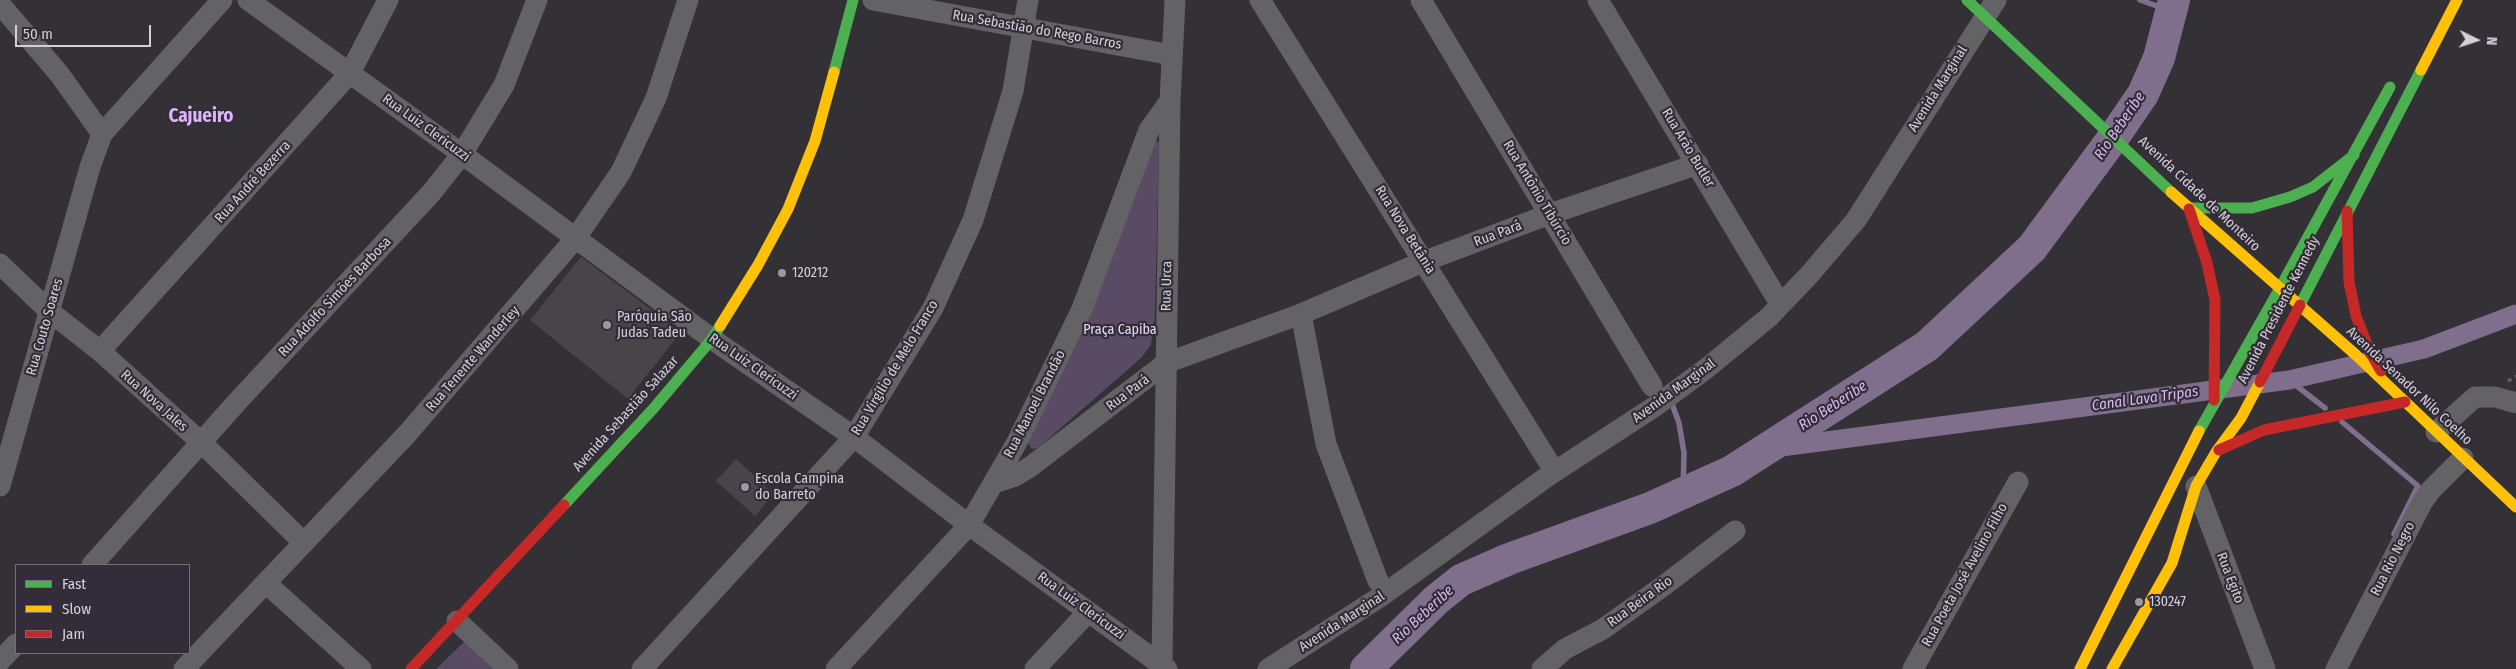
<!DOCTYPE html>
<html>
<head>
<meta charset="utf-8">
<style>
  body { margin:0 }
  #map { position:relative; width:2516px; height:669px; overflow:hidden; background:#333036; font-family:"Fira Sans Condensed",sans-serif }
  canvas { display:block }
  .legend { position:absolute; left:15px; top:564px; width:175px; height:90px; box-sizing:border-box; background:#332d39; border:1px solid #736e79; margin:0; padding:6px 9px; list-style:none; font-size:15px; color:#d4d0d8 }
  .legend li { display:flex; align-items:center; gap:10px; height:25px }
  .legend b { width:25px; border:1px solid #736e79 }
  .north { position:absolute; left:2451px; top:15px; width:50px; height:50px; -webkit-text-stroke:4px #332d39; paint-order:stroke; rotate:94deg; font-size:14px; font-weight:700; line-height:20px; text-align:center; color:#d4d0d8 }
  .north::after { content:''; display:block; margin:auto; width:18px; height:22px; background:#d4d0d8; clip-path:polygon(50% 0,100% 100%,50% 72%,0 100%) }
  .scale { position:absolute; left:15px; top:25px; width:136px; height:22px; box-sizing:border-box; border:2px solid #d4d0d8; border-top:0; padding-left:6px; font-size:15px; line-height:18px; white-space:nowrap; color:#d4d0d8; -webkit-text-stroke:4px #332d39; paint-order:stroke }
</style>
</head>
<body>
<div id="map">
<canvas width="2516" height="669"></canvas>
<ul class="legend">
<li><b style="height:6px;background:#4caf50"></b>Fast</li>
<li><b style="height:6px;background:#ffc107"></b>Slow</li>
<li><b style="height:6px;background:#c62828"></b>Jam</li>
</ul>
<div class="north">N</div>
<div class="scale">50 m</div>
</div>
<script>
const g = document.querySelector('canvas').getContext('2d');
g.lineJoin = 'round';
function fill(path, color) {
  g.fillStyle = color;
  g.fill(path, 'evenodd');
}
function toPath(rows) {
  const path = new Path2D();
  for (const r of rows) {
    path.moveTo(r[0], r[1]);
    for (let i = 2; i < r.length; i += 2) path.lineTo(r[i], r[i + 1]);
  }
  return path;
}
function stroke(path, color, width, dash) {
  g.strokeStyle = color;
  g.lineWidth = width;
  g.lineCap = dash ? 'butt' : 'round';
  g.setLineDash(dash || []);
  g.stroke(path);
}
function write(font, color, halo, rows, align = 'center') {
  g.font = font + ' "Fira Sans Condensed",sans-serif';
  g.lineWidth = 4.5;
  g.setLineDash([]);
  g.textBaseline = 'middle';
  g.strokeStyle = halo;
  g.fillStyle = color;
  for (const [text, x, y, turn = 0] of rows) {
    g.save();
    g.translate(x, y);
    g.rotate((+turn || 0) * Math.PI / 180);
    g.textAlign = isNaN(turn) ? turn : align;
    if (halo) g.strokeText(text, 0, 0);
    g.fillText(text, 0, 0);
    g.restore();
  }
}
const green = toPath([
  [1155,140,1159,143,1158,187,1155,315,1151,345,1141,358,1038,448,1032,449,1027,442,1084,329],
  [464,642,468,644,492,669,436,669]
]);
const stream = toPath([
  [2140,0,2171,11],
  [2289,380,2325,408],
  [1671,401,1679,423,1684,453,1683,493],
  [2342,422,2418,486,2394,534]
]);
const canal = toPath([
  [1766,449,2289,380,2424,349,2516,314]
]);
const river = toPath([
  [1366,669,1436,600,1461,580,1509,559,1650,508,1732,471,1927,346,2032,248,2113,138,2143,94,2159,58,2174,0]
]);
const building = toPath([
  [581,257,681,332,628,399,530,320],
  [736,459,774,494,755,516,716,481]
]);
const path = toPath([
  [2508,381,2516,376]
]);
const street = toPath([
  [248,0,462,154,712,339,854,437,969,525,1167,669],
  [873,0,1172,55],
  [1260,0,1548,461],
  [1421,0,1652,386],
  [1598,0,1776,297],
  [0,4,60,75,102,134],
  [0,264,49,311,100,351,202,443,304,543],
  [1301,314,1326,444,1378,581],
  [100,351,350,73,388,0],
  [2436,432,2475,397,2495,397,2516,403],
  [994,483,1015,476,1030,467,1166,363,1301,314,1425,261,1550,214,1698,164],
  [0,486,90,167,102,134,222,0],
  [2196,486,2265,669],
  [92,565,237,402,432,192,462,154,504,85,537,0],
  [266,583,361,669],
  [457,621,508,669],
  [0,661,16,644],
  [1162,663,1170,101,1175,0],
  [184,669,407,434,575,239,621,172,656,98,688,0],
  [642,669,854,437,933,308,973,220,1013,91,1028,0],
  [836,669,969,525,1016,444,1082,309,1149,130,1170,101],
  [1035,669,1088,612],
  [1268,669,1380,597,1548,476,1654,407,1707,368,1769,317,1810,274,1856,220,1996,0],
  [1542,669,1565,649,1603,629,1666,584,1735,531],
  [1913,669,2018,482],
  [2336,669,2423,501,2431,490,2463,458]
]);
const fast = toPath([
  [1967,0,2171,192],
  [834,72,853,0],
  [2189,208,2252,208,2290,197,2313,187,2354,155],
  [2280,288,2390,87],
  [2300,305,2421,70],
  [2199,431,2280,288],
  [564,505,653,409,712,339,720,326]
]);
const slow = toPath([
  [2421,70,2457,0],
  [2171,192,2356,355,2516,507],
  [720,326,758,265,788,209,815,141,834,72],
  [2080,669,2199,431],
  [2112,669,2172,563,2196,486,2216,452,2241,418,2260,382]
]);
const jam = toPath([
  [2189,209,2207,263,2215,300,2214,400],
  [2347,211,2349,282,2356,316,2370,352,2381,371],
  [2260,382,2300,305],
  [2219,450,2264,430,2405,402],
  [411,669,564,505]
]);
const markers = [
  [782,273,5,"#9c989f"],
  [607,325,5,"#9c989f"],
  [745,487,5,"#9c989f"],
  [2139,602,5,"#9c989f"]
];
const streetNames = [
  ["Rua Sebastião do Rego Barros",1037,30,10],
  ["Avenida Marginal",1938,89,-58],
  ["Rua Luiz Clericuzzi",426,128,36],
  ["Rua Arão Butler",1688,148,59],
  ["Rua André Bezerra",253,182,-48],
  ["Rua Antônio Tibúrcio",1537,193,59],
  ["Avenida Cidade de Monteiro",2199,194,43],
  ["Rua Nova Betânia",1405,230,58],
  ["Rua Pará",1498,234,-21],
  ["Rua Urca",1167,286,-89],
  ["Rua Adolfo Simões Barbosa",335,297,-47],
  ["Avenida Presidente Kennedy",2279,310,-63],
  ["Rua Couto Soares",45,327,-74],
  ["Rua Tenente Wanderley",473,359,-49],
  ["Rua Luiz Clericuzzi",753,367,35],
  ["Rua Virgílio de Melo Franco",895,368,-59],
  ["Avenida Senador Nilo Coelho",2409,386,43],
  ["Avenida Marginal",1674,391,-36],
  ["Rua Pará",1128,393,-37],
  ["Rua Nova Jales",154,401,42],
  ["Rua Manoel Brandão",1035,404,-63],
  ["Avenida Sebastião Salazar",626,414,-48],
  ["Rua Rio Negro",2393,559,-63],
  ["Rua Poeta José Avelino Filho",1965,575,-61],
  ["Rua Egito",2230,578,69],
  ["Rua Beira Rio",1640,602,-36],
  ["Rua Luiz Clericuzzi",1081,606,36],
  ["Avenida Marginal",1342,622,-33]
];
const poiNames = [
  ["120212",792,273],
  ["Paróquia São",617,317],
  ["Judas Tadeu",617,333],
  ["Escola Campina",755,479],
  ["do Barreto",755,495],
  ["130247",2149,602]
];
const parkNames = [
  ["Praça Capiba",1120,330]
];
const waterNames = [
  ["Rio Beberibe",2120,126,-56],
  ["Canal Lava Tripas",2145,399,-8],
  ["Rio Beberibe",1833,406,-33],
  ["Rio Beberibe",1423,615,-43]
];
const districtNames = [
  ["Cajueiro",201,117]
];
fill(green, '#584b63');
stroke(stream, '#7f6e8c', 5.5);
stroke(canal, '#7f6e8c', 19);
stroke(river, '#7f6e8c', 32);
fill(building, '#47444a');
stroke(path, '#666567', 3, [4, 4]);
stroke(street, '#636265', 21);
stroke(fast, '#4caf50', 11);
stroke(slow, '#ffc107', 11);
stroke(jam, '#c62828', 11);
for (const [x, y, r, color] of markers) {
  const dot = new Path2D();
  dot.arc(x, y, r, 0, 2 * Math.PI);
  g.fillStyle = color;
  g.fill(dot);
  stroke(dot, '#332d39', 2);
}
write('14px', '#d4d0d8', '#332d39', streetNames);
write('14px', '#d4d0d8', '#332d39', poiNames, 'left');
write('14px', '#ead8f9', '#332d39', parkNames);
write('italic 15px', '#d7b9f0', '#332d39', waterNames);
write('bold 19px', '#dab5f8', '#332d39', districtNames);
</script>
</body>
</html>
